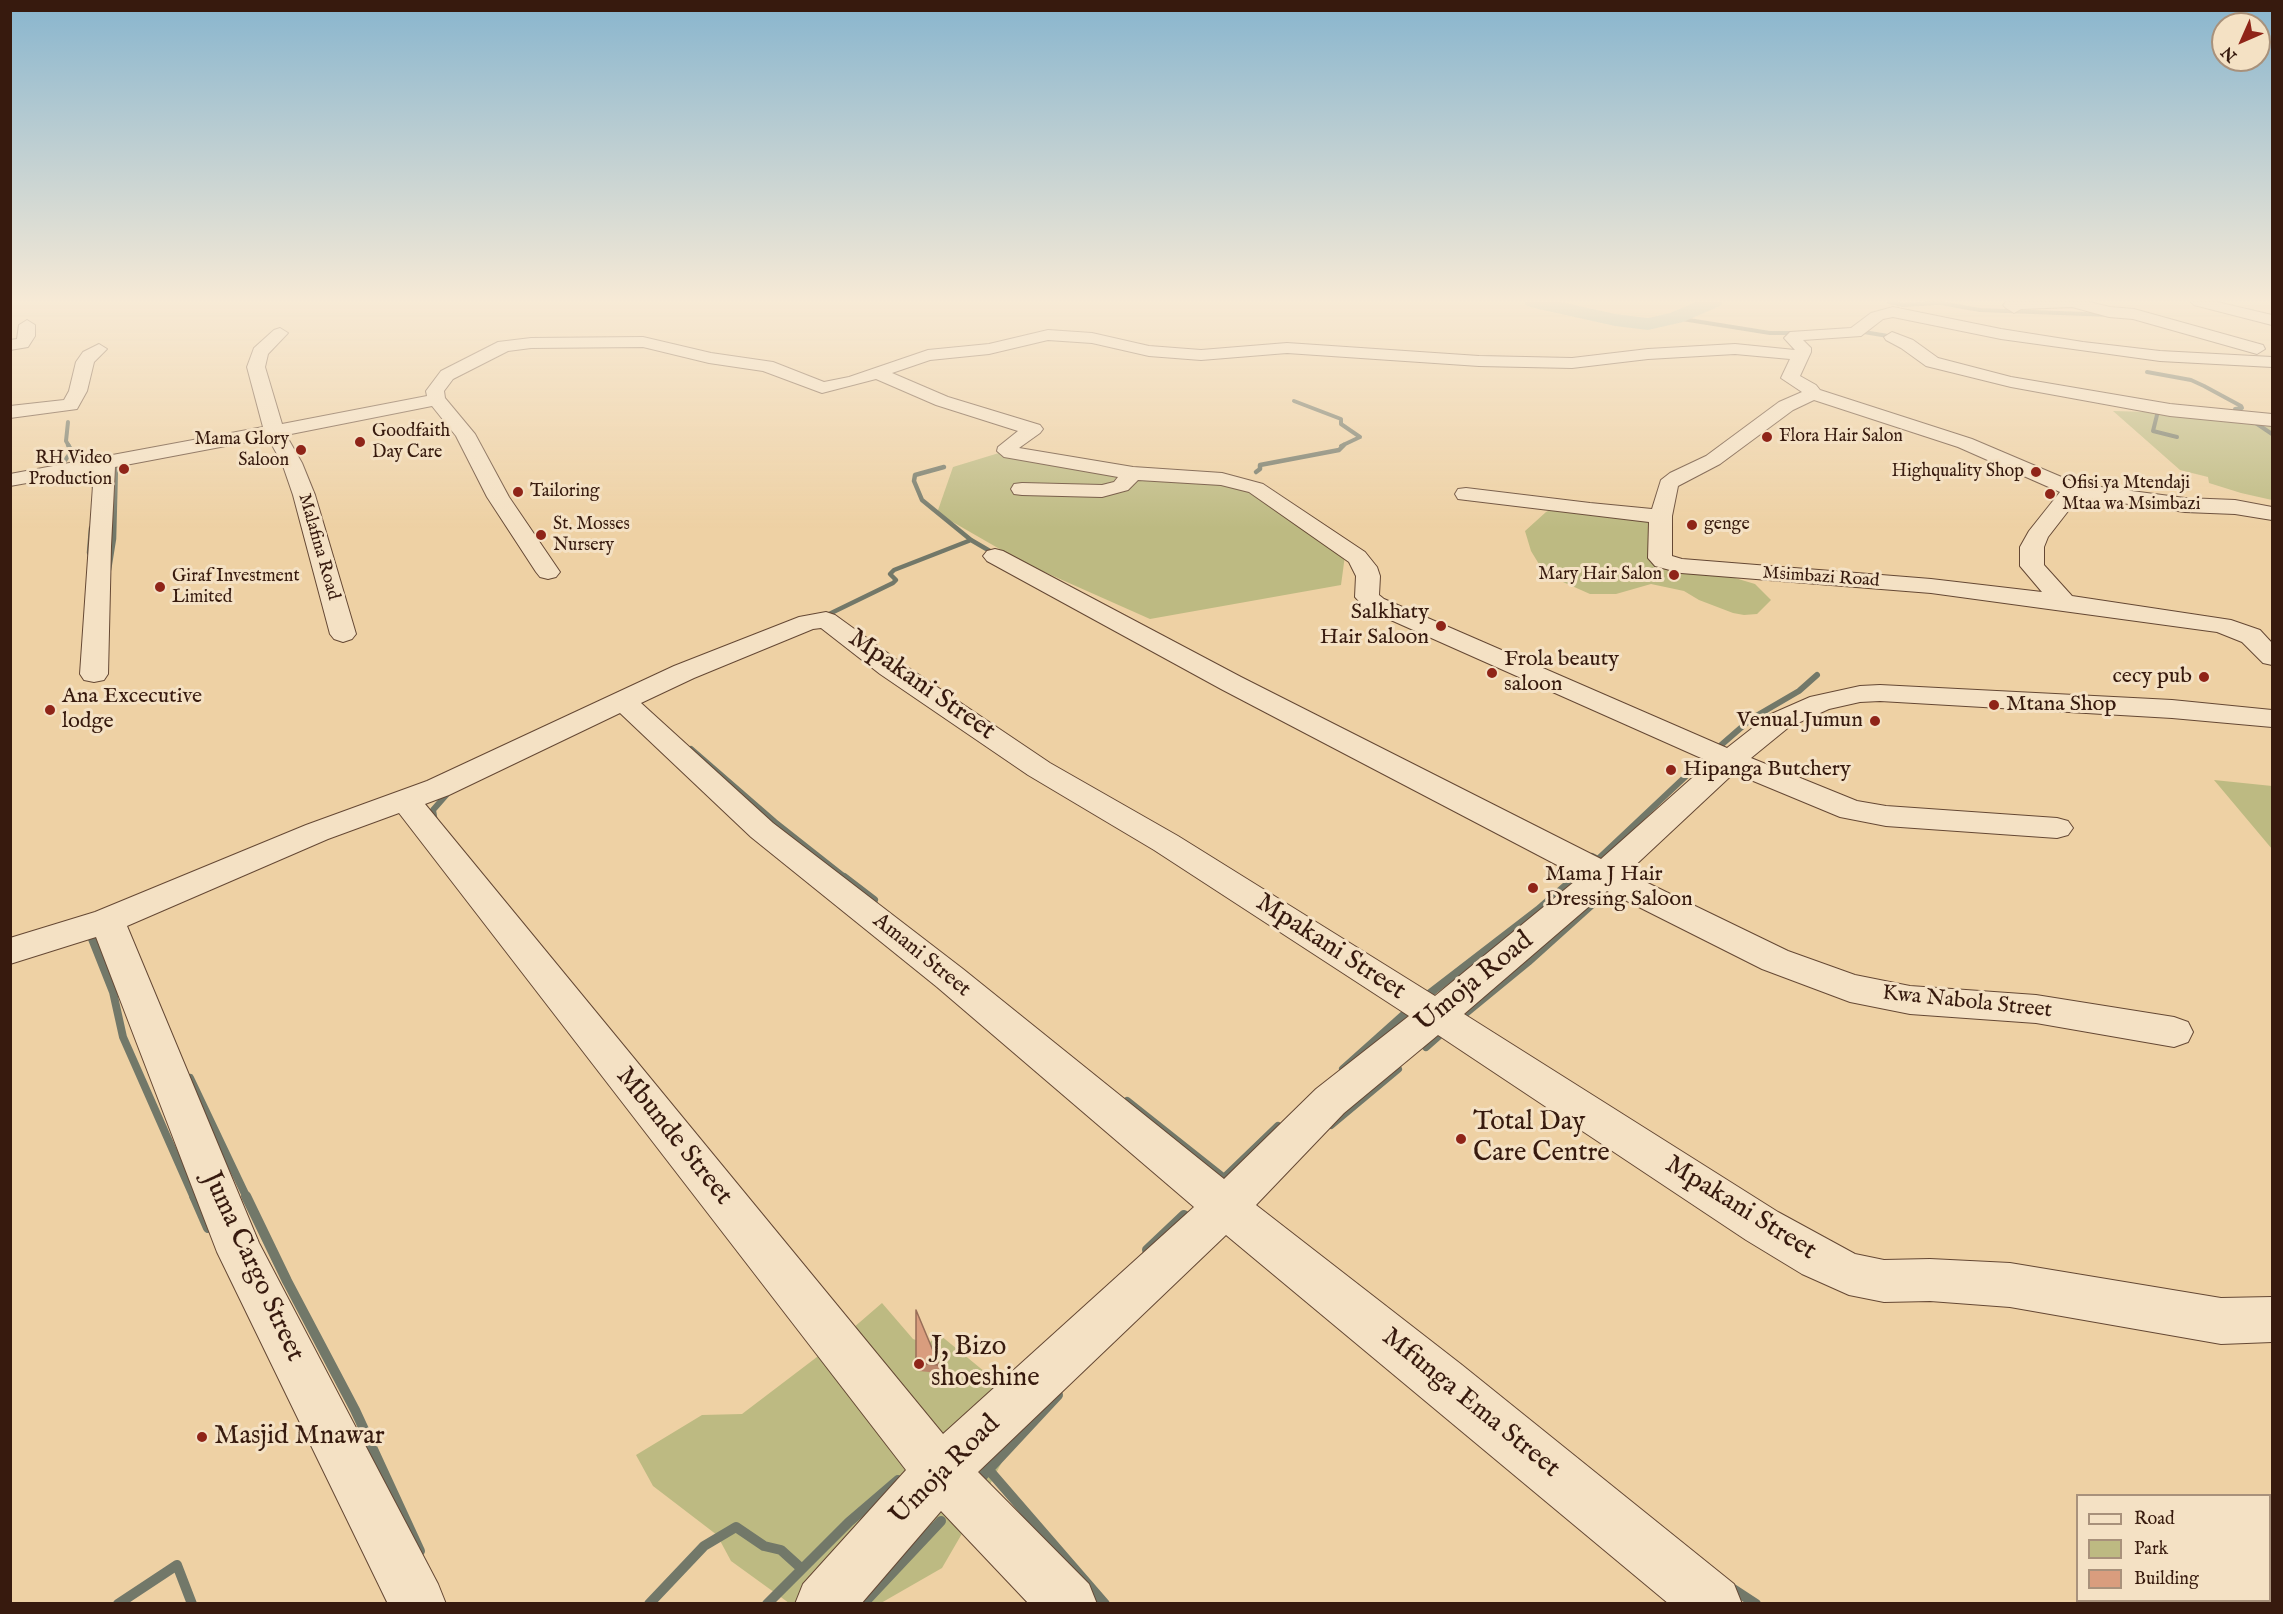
<!DOCTYPE html>
<html>
<head>
<meta charset="utf-8">
<style>
  body { margin:0 }
  #map { position:relative; width:2283px; height:1614px; overflow:hidden; background:#eed1a4; font-family:"IM FELL English",serif }
  canvas { display:block }
  .frame { position:absolute; inset:0; border:12px solid #371a0e; pointer-events:none }
  .legend { position:absolute; left:2076px; top:1494px; width:195px; height:108px; box-sizing:border-box; background:#f4e1c4; border:2px solid #a8917b; margin:0; padding:8px 10px; list-style:none; font-size:18px; color:#371a0e }
  .legend li { display:flex; align-items:center; gap:12px; height:30px }
  .legend b { width:30px; border:2px solid #a8917b }
  .north { position:absolute; left:2211px; top:12px; width:60px; height:60px; box-sizing:border-box; background:#f4e1c4; border:2px solid #a8917b; border-radius:50%; rotate:225deg; font-size:16px; font-weight:700; line-height:24px; text-align:center; color:#371a0e }
  .north::after { content:''; display:block; margin:auto; width:21px; height:27px; background:#8f2418; clip-path:polygon(50% 0,100% 100%,50% 72%,0 100%) }
</style>
</head>
<body>
<div id="map">
<canvas width="2283" height="1614"></canvas>
<div class="frame"></div>
<ul class="legend">
<li><b style="height:8px;background:#f4e1c4"></b>Road</li>
<li><b style="height:16px;background:#bdba82"></b>Park</li>
<li><b style="height:16px;background:#d99d7e"></b>Building</li>
</ul>
<div class="north">N</div>
</div>
<script>
const g = document.querySelector('canvas').getContext('2d');
g.lineJoin = 'round';
function fill(path, color) {
  g.fillStyle = color;
  g.fill(path, 'evenodd');
}
function toPath(rows) {
  const path = new Path2D();
  for (const r of rows) {
    path.moveTo(r[0], r[1]);
    for (let i = 2; i < r.length; i += 2) path.lineTo(r[i], r[i + 1]);
  }
  return path;
}
function stroke(path, color, width, dash) {
  g.strokeStyle = color;
  g.lineWidth = width;
  g.lineCap = dash ? 'butt' : 'round';
  g.setLineDash(dash || []);
  g.stroke(path);
}
function write(font, color, halo, rows, align = 'center') {
  g.font = font + ' "IM FELL English",serif';
  g.lineWidth = 6;
  g.setLineDash([]);
  g.textBaseline = 'middle';
  g.strokeStyle = halo;
  g.fillStyle = color;
  for (const [text, x, y, turn = 0] of rows) {
    g.save();
    g.translate(x, y);
    g.rotate((+turn || 0) * Math.PI / 180);
    g.textAlign = isNaN(turn) ? turn : align;
    if (halo) g.strokeText(text, 0, 0);
    g.fillText(text, 0, 0);
    g.restore();
  }
}
const green = toPath([
  [2113,411,2185,413,2272,420,2272,500,2241,493,2209,483,2208,477,2180,470],
  [1012,449,1241,484,1346,548,1341,585,1150,619,1024,563,937,513,953,467],
  [1568,501,1653,509,1665,557,1755,584,1771,600,1757,614,1744,615,1733,613,1699,600,1684,591,1651,584,1616,594,1590,594,1545,574,1531,551,1525,531,1546,512],
  [2214,780,2272,786,2272,849],
  [882,1303,913,1339,927,1344,940,1335,1030,1409,985,1494,942,1568,881,1603,789,1603,731,1561,717,1535,653,1486,636,1455,702,1415,742,1414,838,1341]
]);
const streamFar4 = toPath([
  [1889,302,1903,305,1940,303,1980,310,2111,315],
  [1676,318,1770,333,1796,333],
  [1858,331,1894,337],
  [2147,372,2191,380,2204,386,2241,406,2242,408,2235,409,2272,434],
  [1294,401,1341,419,1341,424,1360,437,1341,446],
  [2159,407,2153,431,2177,437],
  [68,422,66,441,69,446]
]);
const streamFar3 = toPath([
  [60,467,72,451,68,445],
  [944,467,915,475,914,481,922,500,971,540,995,554],
  [85,472,93,470,94,488],
  [1256,472,1260,469,1260,465,1339,450,1344,445],
  [89,553,91,528],
  [109,570,114,539,116,465,122,463],
  [823,617,893,583,896,580,890,574,894,570,971,540]
]);
const streamFar2 = toPath([
  [1720,746,1751,719,1799,691,1817,675],
  [691,749,775,822,846,878],
  [435,822,433,810,447,794],
  [1592,856,1598,859,1702,761],
  [1574,878,1582,871]
]);
const streamFar1 = toPath([
  [844,877,874,900],
  [92,939,113,992,123,1037,194,1198],
  [1425,997,1538,910,1576,877],
  [1464,1019,1461,1017,1528,962,1598,899],
  [1426,1047,1443,1032],
  [1343,1069,1409,1010],
  [190,1078,247,1198],
  [1127,1101,1224,1178,1278,1126],
  [1331,1125,1398,1069]
]);
const stream = toPath([
  [194,1196,208,1228],
  [246,1196,287,1281,355,1410,420,1551],
  [1147,1250,1184,1215],
  [988,1469,1105,1604],
  [978,1481,1058,1395],
  [1730,1587,1756,1604],
  [118,1604,177,1565,192,1604],
  [649,1604,704,1546,736,1527,764,1546,781,1550,802,1569],
  [767,1604,849,1522,898,1480],
  [863,1604,941,1521]
]);
const river = toPath([
  [1524,302,1561,302,1615,314,1648,318,1670,313,1696,302,1723,302,1720,306,1683,322,1648,330,1615,326,1534,308,1527,306,1524,302]
]);
const minor = toPath([
  [2006,302,2089,302,2110,307,2134,309,2263,345,2265,349,2257,354,2133,319,2109,317,2072,307,2021,309,2014,313,2006,308,2003,305,2006,302],
  [2191,302,2217,302,2272,315,2272,325,2194,305,2191,302],
  [1893,307,2001,329,2083,342,2160,351,2272,357,2272,367,2160,361,2001,339,1893,317,1883,319,1861,336,1803,340,1811,348,1811,352,1800,376,1816,385,1820,390,1972,439,2078,484,2185,498,2235,500,2272,507,2272,520,2235,514,2185,512,2079,497,2048,537,2044,547,2044,565,2072,596,2231,620,2260,630,2272,643,2272,665,2263,663,2242,642,2217,632,1931,593,1681,573,1655,566,1648,558,1649,522,1466,500,1458,499,1455,494,1458,489,1466,488,1590,503,1652,509,1661,480,1670,473,1706,456,1779,402,1802,392,1781,378,1790,359,1735,354,1648,359,1572,368,1479,366,1287,353,1201,360,1149,356,1092,343,1048,340,989,354,930,360,892,373,948,397,1040,425,1043,429,1040,433,1019,448,1133,467,1222,473,1263,484,1365,552,1377,567,1380,576,1379,595,1384,599,1727,748,1769,715,1810,697,1860,686,1880,685,2172,700,2272,710,2272,727,2172,718,1880,701,1860,702,1829,709,1789,727,1751,758,1857,801,1886,806,2057,818,2068,821,2073,828,2068,835,2057,838,1886,826,1840,817,1734,773,1627,873,1788,951,1855,975,1910,986,2036,995,2174,1017,2188,1022,2193,1032,2188,1042,2174,1047,2036,1023,1910,1014,1850,1002,1762,969,1607,891,1464,1014,1778,1212,1855,1254,1884,1260,1930,1259,2010,1263,2221,1298,2272,1297,2272,1342,2221,1344,2010,1307,1930,1301,1884,1302,1849,1295,1802,1274,1746,1240,1438,1035,1344,1113,1256,1205,1462,1365,1734,1584,1742,1604,1669,1604,1226,1235,978,1472,1089,1584,1097,1604,1029,1604,941,1511,861,1604,795,1604,803,1584,906,1470,399,813,328,839,127,926,259,1243,438,1584,446,1604,388,1604,217,1252,96,937,10,964,10,938,95,912,306,825,427,781,674,666,799,617,826,612,835,615,900,662,1050,763,1178,836,1435,996,1580,877,1221,689,987,561,983,556,987,551,995,549,1003,551,1241,677,1601,859,1710,762,1366,609,1355,597,1356,576,1349,562,1249,492,1221,485,1138,480,1128,490,1102,497,1022,495,1014,494,1011,489,1014,484,1022,483,1102,485,1114,482,1118,477,1004,457,997,451,998,447,1018,431,936,405,876,379,822,393,763,371,709,363,643,347,531,348,508,351,453,379,444,391,445,398,475,434,509,497,560,572,556,577,548,579,540,577,536,572,487,497,456,436,432,406,286,435,302,463,315,495,356,634,352,639,343,642,334,639,330,634,293,495,282,463,268,438,115,467,111,546,108,674,104,680,94,682,84,680,80,674,94,471,10,486,10,474,263,427,247,367,254,348,274,330,280,328,288,333,268,354,265,367,282,424,427,396,426,391,441,371,498,342,531,338,643,337,711,353,773,362,824,382,849,377,928,350,989,344,1048,330,1092,333,1149,346,1201,350,1287,343,1479,356,1572,358,1648,349,1735,344,1795,350,1784,338,1790,332,1851,328,1871,313,1893,307],
  [1814,400,1958,447,2060,492,2029,531,2020,547,2020,566,2042,592,1931,579,1682,559,1672,556,1672,516,1678,486,1720,464,1793,410,1814,400],
  [821,628,880,674,1028,775,1154,850,1409,1016,1316,1089,1224,1179,963,969,773,823,641,703,694,678,813,629,821,628],
  [620,713,751,837,937,987,1194,1207,943,1434,425,804,449,795,620,713],
  [27,320,35,325,35,336,28,347,10,350,10,340,17,339,19,325,27,320],
  [1892,332,1913,340,1938,358,2011,377,2170,404,2272,414,2272,426,2170,416,2011,387,1926,366,1901,348,1886,340,1884,337,1892,332],
  [99,344,107,349,94,362,87,391,77,409,10,418,10,406,64,400,69,391,76,362,83,352,99,344]
]);
const wall = toPath([
  [916,1363,939,1365,941,1373,918,1371]
]);
const building = toPath([
  [916,1310,939,1365,916,1363,916,1310]
]);
const markers = [
  [1767,437,6,"#8f2418"],
  [360,442,6,"#8f2418"],
  [301,450,6,"#8f2418"],
  [124,469,6,"#8f2418"],
  [2036,472,6,"#8f2418"],
  [518,492,6,"#8f2418"],
  [2050,494,6,"#8f2418"],
  [1692,525,6,"#8f2418"],
  [541,535,6,"#8f2418"],
  [1674,575,6,"#8f2418"],
  [160,587,6,"#8f2418"],
  [1441,626,6,"#8f2418"],
  [1492,673,6,"#8f2418"],
  [2204,677,6,"#8f2418"],
  [1994,705,6,"#8f2418"],
  [50,710,6,"#8f2418"],
  [1875,721,6,"#8f2418"],
  [1671,770,6,"#8f2418"],
  [1533,888,6,"#8f2418"],
  [1461,1139,6,"#8f2418"],
  [919,1364,6,"#8f2418"],
  [202,1437,6,"#8f2418"]
];
const farPoinames = [
  ["Goodfaith",372,432],
  ["Day Care",372,453],
  ["Flora Hair Salon",1779,437],
  ["Mama Glory",289,440,"right"],
  ["Saloon",289,461,"right"],
  ["RH Video",112,459,"right"],
  ["Production",112,480,"right"],
  ["Highquality Shop",2024,472,"right"],
  ["Ofisi ya Mtendaji",2062,484],
  ["Mtaa wa Msimbazi",2062,505],
  ["Tailoring",530,492],
  ["St. Mosses",553,525],
  ["Nursery",553,546],
  ["genge",1704,525],
  ["Mary Hair Salon",1662,575,"right"],
  ["Giraf Investment",172,577],
  ["Limited",172,598]
];
const farStreetnames = [
  ["Malafina Road",318,547,74],
  ["Msimbazi Road",1821,578,4]
];
const poiNames = [
  ["Salkhaty",1429,613,"right"],
  ["Hair Saloon",1429,638,"right"],
  ["Frola beauty",1504,660],
  ["saloon",1504,685],
  ["cecy pub",2192,677,"right"],
  ["Ana Excecutive",62,697],
  ["lodge",62,722],
  ["Mtana Shop",2006,705],
  ["Venual Jumun",1863,721,"right"],
  ["Hipanga Butchery",1683,770],
  ["Mama J Hair",1545,875],
  ["Dressing Saloon",1545,900]
];
const streetNames = [
  ["Amani Street",921,956,39],
  ["Kwa Nabola Street",1967,1003,6]
];
const nearStreetnames = [
  ["Mpakani Street",921,686,35],
  ["Mpakani Street",1330,948,33],
  ["Umoja Road",1475,983,-39],
  ["Mbunde Street",673,1137,51],
  ["Mpakani Street",1740,1209,32],
  ["Juma Cargo Street",252,1267,65],
  ["Mfunga Ema Street",1470,1404,39],
  ["Umoja Road",946,1471,-45]
];
const nearPoinames = [
  ["Total Day",1473,1123],
  ["Care Centre",1473,1154],
  ["J, Bizo",931,1348],
  ["shoeshine",931,1379],
  ["Masjid Mnawar",214,1437]
];
fill(green, '#bdba82');
stroke(streamFar4, '#727869', 4);
stroke(streamFar3, '#727869', 4.5);
stroke(streamFar2, '#727869', 6);
stroke(streamFar1, '#727869', 8);
stroke(stream, '#727869', 10);
fill(river, '#99b7a6');
stroke(minor, '#654834', 2);
fill(minor, '#f4e1c4');
fill(wall, '#bb876c');
fill(building, '#d99d7e');
stroke(building, '#986e58', 1.5);
const sky = g.createLinearGradient(0, 0, 0, 528);
sky.addColorStop(0, '#88b5ce');
sky.addColorStop(0.57, '#f7ead6');
sky.addColorStop(1, '#f7ead600');
g.fillStyle = sky;
g.fillRect(0, 0, 2283, 528);
for (const [x, y, r, color] of markers) {
  const dot = new Path2D();
  dot.arc(x, y, r, 0, 2 * Math.PI);
  g.fillStyle = color;
  g.fill(dot);
  stroke(dot, '#f4e1c4', 2);
}
write('18px', '#371a0e', '#f4e1c4', farPoinames, 'left');
write('18px', '#371a0e', '#f4e1c4', farStreetnames);
write('22px', '#371a0e', '#f4e1c4', poiNames, 'left');
write('22px', '#371a0e', '#f4e1c4', streetNames);
write('27px', '#371a0e', '#f4e1c4', nearStreetnames);
write('27px', '#371a0e', '#f4e1c4', nearPoinames, 'left');
</script>
</body>
</html>
